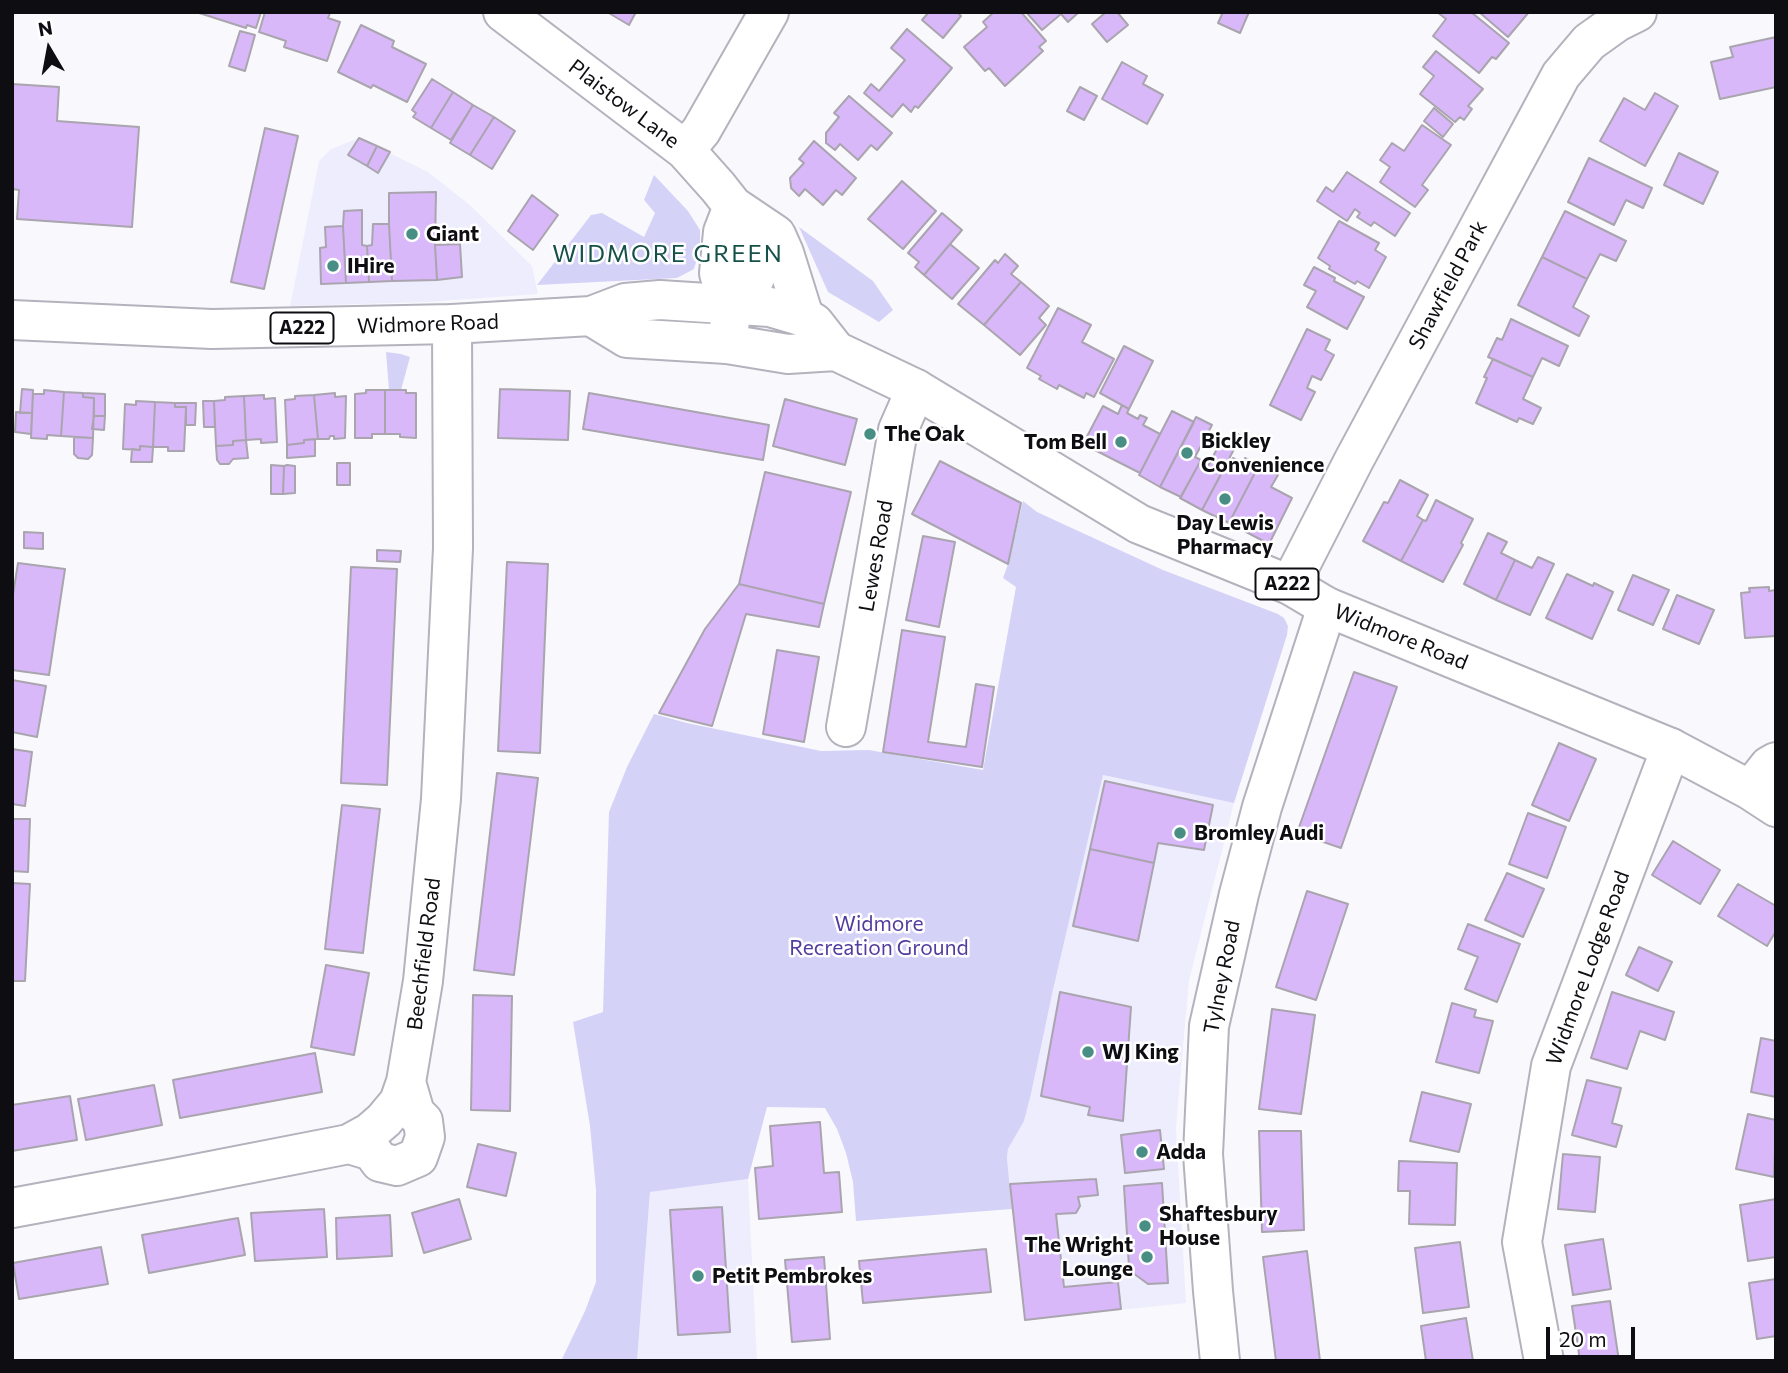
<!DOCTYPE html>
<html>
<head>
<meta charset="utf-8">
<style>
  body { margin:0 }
  #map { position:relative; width:1788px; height:1373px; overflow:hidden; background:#f9f9fd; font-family:Commissioner,sans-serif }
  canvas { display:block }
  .frame { position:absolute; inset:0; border:14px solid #0e0d11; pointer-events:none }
  .north { position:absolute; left:14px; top:14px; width:70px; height:70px; -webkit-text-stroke:5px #fff; paint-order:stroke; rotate:350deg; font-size:19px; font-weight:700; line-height:28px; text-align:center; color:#0e0d11 }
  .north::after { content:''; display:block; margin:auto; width:24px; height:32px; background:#0e0d11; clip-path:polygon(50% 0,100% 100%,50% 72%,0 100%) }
  .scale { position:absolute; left:1546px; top:1327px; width:89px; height:32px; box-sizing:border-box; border:4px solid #0e0d11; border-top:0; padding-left:9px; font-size:21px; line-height:24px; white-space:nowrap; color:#0e0d11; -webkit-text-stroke:5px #fff; paint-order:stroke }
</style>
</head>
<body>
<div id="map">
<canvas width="1788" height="1373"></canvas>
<div class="frame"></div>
<div class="north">N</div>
<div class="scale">20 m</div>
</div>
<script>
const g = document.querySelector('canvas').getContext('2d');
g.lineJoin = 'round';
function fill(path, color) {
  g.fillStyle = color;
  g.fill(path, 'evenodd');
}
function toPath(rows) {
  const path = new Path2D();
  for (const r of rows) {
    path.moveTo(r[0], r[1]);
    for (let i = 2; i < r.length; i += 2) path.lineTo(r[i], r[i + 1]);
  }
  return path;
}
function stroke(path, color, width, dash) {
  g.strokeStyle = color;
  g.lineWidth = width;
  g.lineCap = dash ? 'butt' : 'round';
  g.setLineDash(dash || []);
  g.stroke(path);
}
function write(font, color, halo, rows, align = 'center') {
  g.font = font + ' Commissioner,sans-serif';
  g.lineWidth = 5;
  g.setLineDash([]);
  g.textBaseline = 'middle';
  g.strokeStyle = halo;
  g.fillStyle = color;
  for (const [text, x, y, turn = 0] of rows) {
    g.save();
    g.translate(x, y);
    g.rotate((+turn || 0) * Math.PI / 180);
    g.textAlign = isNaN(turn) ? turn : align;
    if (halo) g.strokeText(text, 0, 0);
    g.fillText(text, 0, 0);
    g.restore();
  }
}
const built = toPath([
  [359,138,428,172,470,205,532,266,538,294,428,302,290,306,319,161,331,149],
  [1103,775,1234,803,1189,981,1183,1047,1176,1128,1186,1303,1025,1320,1007,1158,1008,1149,1024,1121,1031,1094,1053,990],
  [748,1179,757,1361,637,1361,650,1192]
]);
const green = toPath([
  [654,175,688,211,700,230,700,249,694,269,677,278,537,285,591,215,602,213,644,237,655,213,644,200],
  [799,227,873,281,893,310,879,322,828,292],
  [386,352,401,354,410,357,401,390,389,390],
  [1023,501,1037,512,1163,570,1278,614,1284,618,1288,626,1287,635,1234,803,1103,775,1053,990,1031,1094,1024,1121,1008,1149,1007,1158,1012,1209,856,1221,853,1182,846,1153,837,1129,825,1108,767,1107,748,1179,650,1192,637,1361,561,1361,585,1311,596,1282,596,1190,590,1126,573,1022,603,1012,609,812,627,767,654,714,687,723,821,751,869,750,983,770,1016,587,1003,578,1008,564]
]);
const building = toPath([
  [196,12,261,12,256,28,247,25,246,28,196,12],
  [265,12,330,13,328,18,340,22,327,61,284,47,286,41,259,32,265,12],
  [607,12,636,12,629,25,607,12],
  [929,12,957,12,961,16,943,38,922,20,929,12],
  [994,12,1021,12,1046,41,1039,47,1043,51,1005,86,989,68,985,71,964,47,987,27,983,22,994,12],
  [1026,12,1079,12,1068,22,1061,14,1042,30,1026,12],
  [1106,12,1117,12,1128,25,1107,42,1092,24,1106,12],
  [1223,12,1249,12,1240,33,1218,23,1223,12],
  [1437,12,1471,12,1509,43,1496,59,1492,57,1479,73,1433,36,1446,19,1437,12],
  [1479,12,1529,12,1508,37,1479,12],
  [361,25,394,41,392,47,426,64,407,102,373,85,371,88,338,72,361,25],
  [907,29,952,68,918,108,915,106,911,112,903,104,892,117,864,93,871,84,879,91,905,60,891,48,907,29],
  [240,31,255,35,245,71,229,66,240,31],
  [1776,31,1776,87,1720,99,1711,62,1733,57,1730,47,1776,37,1776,31],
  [1436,51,1483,89,1468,106,1472,109,1464,120,1460,117,1455,122,1420,94,1434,76,1423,67,1436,51],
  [1122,62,1147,76,1143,84,1163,95,1147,124,1102,99,1122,62],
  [432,79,453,92,431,128,413,117,416,113,412,110,432,79],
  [12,84,59,87,57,121,139,127,132,227,17,219,19,190,12,189,12,84],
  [1080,87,1097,96,1084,120,1067,111,1080,87],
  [453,92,473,105,451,140,431,128,453,92],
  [1655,93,1678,106,1645,166,1600,141,1624,98,1645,110,1655,93],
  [849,96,892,133,877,150,871,145,858,160,840,144,835,150,826,143,826,133,839,117,834,113,849,96],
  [473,105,494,117,470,155,450,143,473,105],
  [1434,108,1453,124,1443,137,1424,121,1434,108],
  [494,117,515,131,492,169,470,155,494,117],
  [1422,125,1451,145,1422,185,1428,190,1415,207,1380,182,1390,167,1380,160,1392,143,1404,151,1422,125],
  [265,128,298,136,264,289,231,282,265,128],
  [359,138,377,146,367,166,348,155,359,138],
  [814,141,856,178,842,195,836,190,823,205,805,189,799,196,791,188,790,178,804,163,799,159,814,141],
  [377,146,390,152,378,173,367,166,377,146],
  [1679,153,1718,172,1703,204,1664,185,1679,153],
  [1589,158,1652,188,1643,208,1626,200,1614,225,1568,202,1589,158],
  [1347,172,1410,213,1395,236,1374,222,1371,226,1357,217,1360,213,1355,209,1347,221,1317,201,1326,187,1333,192,1347,172],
  [902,181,936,211,903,249,868,219,902,181],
  [436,192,435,245,437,280,392,281,389,224,389,193,436,192],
  [532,195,558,215,533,250,508,231,532,195],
  [362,210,362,245,367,246,369,282,346,283,343,226,344,211,362,210],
  [1565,211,1626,241,1616,261,1600,254,1587,279,1542,257,1565,211],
  [942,213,962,230,924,275,915,267,919,262,908,253,942,213],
  [1339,221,1379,243,1375,250,1386,257,1369,288,1357,281,1355,284,1329,269,1330,266,1318,258,1339,221],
  [373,224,389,224,392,281,369,282,367,246,372,245,373,224],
  [343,226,346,283,321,284,320,248,326,247,325,227,343,226],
  [460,244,462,277,437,280,435,245,460,244],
  [950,244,979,268,952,299,924,275,950,244],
  [1005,254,1018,266,1011,274,1021,282,984,325,958,304,995,260,998,263,1005,254],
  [1542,257,1587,279,1573,307,1589,316,1579,336,1518,305,1542,257],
  [1314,267,1335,278,1334,281,1364,297,1347,329,1307,307,1316,291,1304,285,1314,267],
  [1021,282,1049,306,1039,318,1046,325,1020,355,984,325,1021,282],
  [1058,308,1091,325,1082,342,1114,359,1094,397,1086,393,1084,398,1059,385,1057,389,1039,379,1041,376,1027,368,1058,308],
  [1511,319,1568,346,1559,366,1542,358,1533,377,1488,357,1497,338,1502,340,1511,319],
  [1307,329,1330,340,1325,350,1334,355,1321,380,1312,376,1307,388,1315,392,1301,420,1270,405,1307,329],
  [1124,346,1153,361,1129,409,1100,393,1124,346],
  [1493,359,1533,377,1523,399,1541,408,1533,424,1519,418,1517,422,1476,403,1487,378,1484,377,1493,359],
  [22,389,33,390,32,413,20,413,22,389],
  [500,389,570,391,568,440,498,438,500,389],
  [44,390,64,392,61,436,47,435,47,439,31,438,33,394,44,394,44,390],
  [366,390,385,390,385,434,372,434,372,438,355,438,355,394,366,393,366,390],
  [385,390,406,390,406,393,416,393,416,438,400,437,400,434,385,434,385,390],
  [64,392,83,393,83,397,94,398,93,438,61,436,64,392],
  [83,393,105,394,105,416,94,416,94,398,83,397,83,393],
  [335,393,335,397,346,396,345,438,334,439,334,436,330,436,329,439,318,439,314,395,335,393],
  [589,393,769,425,763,460,583,429,589,393],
  [264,395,264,399,275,398,277,442,261,443,261,439,246,440,244,396,264,395],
  [314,395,318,439,304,440,304,443,287,445,285,400,295,399,295,396,314,395],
  [244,396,246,440,233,441,233,445,216,446,214,401,225,400,225,397,244,396],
  [785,399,857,419,845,465,773,446,785,399],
  [136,401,155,402,153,447,140,446,140,450,123,449,125,404,136,405,136,401],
  [203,401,214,401,215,427,204,427,203,401],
  [155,402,175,403,175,407,186,407,184,451,168,451,168,447,153,447,155,402],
  [175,403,196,403,195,425,186,425,186,407,175,407,175,403],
  [1122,405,1129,409,1127,413,1138,419,1140,415,1147,418,1143,425,1160,434,1140,473,1083,444,1103,406,1118,414,1122,405],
  [1172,411,1194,422,1160,487,1139,475,1172,411],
  [16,412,32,413,31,434,15,432,16,412],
  [94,416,105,416,104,430,92,429,94,416],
  [1196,417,1212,425,1195,457,1201,460,1181,497,1160,487,1196,417],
  [1233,432,1241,436,1202,510,1180,498,1200,462,1208,466,1221,441,1226,445,1233,432],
  [74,437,93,438,92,455,88,459,78,458,74,454,74,437],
  [315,439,315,456,287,458,287,445,304,443,304,440,315,439],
  [246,440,248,458,233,459,229,464,220,464,217,460,216,446,233,445,233,441,246,440],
  [140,446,153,447,152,462,131,462,132,449,140,450,140,446],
  [1233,458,1243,463,1245,458,1259,465,1229,523,1202,510,1226,465,1228,467,1233,458],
  [940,461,1021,503,1008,564,912,514,940,461],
  [337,463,350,463,350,485,337,485,337,463],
  [271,465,284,466,283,494,271,494,271,465],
  [287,465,295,466,295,493,283,494,284,466,287,465],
  [1259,465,1278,475,1271,487,1292,498,1269,544,1229,523,1259,465],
  [765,472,851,492,824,604,739,584,765,472],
  [1400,480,1428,495,1417,516,1423,520,1401,561,1363,541,1384,502,1388,503,1400,480],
  [1436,500,1473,519,1461,543,1463,545,1443,582,1401,561,1423,520,1426,521,1436,500],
  [24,532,43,533,43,549,24,548,24,532],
  [1488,533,1507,542,1501,553,1515,560,1496,600,1464,584,1488,533],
  [923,536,955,542,939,627,906,620,923,536],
  [377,550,401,551,400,562,377,561,377,550],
  [1538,557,1554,564,1530,615,1496,600,1515,560,1532,568,1538,557],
  [507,562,548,564,540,753,498,751,507,562],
  [18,563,65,569,49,675,12,670,12,601,18,563],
  [351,567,397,569,387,785,341,783,351,567],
  [1567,574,1593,586,1594,583,1613,592,1592,639,1546,618,1567,574],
  [1633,575,1669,590,1653,625,1618,610,1633,575],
  [739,584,824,604,819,627,746,614,712,726,659,713,705,629,739,584],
  [1769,587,1769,591,1776,590,1776,636,1745,638,1741,593,1750,592,1749,588,1769,587],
  [1677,595,1714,610,1699,644,1663,629,1677,595],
  [902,630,945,637,928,742,966,747,976,684,994,687,982,767,883,752,902,630],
  [777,650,819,657,804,742,763,734,777,650],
  [1354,672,1397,687,1341,848,1297,833,1354,672],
  [12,680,46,686,37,737,12,732,12,680],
  [1559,743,1596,759,1569,821,1532,805,1559,743],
  [12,749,32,752,25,806,12,804,12,749],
  [497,773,538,778,514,975,474,970,497,773],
  [1105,781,1213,805,1204,850,1158,843,1154,863,1090,849,1105,781],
  [342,805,380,809,363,953,325,949,342,805],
  [1528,813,1566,827,1547,878,1509,864,1528,813],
  [12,819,30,819,28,872,12,871,12,819],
  [1673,841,1720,870,1700,904,1652,875,1673,841],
  [1090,849,1154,863,1138,941,1073,926,1090,849],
  [1507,873,1544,889,1523,937,1485,920,1507,873],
  [12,883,30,884,25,981,12,981,12,883],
  [1738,884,1776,906,1776,931,1767,946,1718,916,1738,884],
  [1307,891,1348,904,1316,1000,1276,987,1307,891],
  [1468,924,1520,944,1497,1002,1465,989,1478,957,1458,949,1468,924],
  [1639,947,1672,962,1658,991,1626,975,1639,947],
  [326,965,369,973,354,1055,311,1047,326,965],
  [1060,992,1131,1007,1123,1121,1088,1115,1090,1107,1041,1096,1060,992],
  [1612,992,1674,1012,1665,1040,1640,1031,1627,1069,1591,1058,1612,992],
  [473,995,512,996,510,1111,471,1110,473,995],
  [1452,1003,1476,1010,1474,1017,1493,1021,1479,1073,1436,1062,1452,1003],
  [1272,1009,1315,1015,1301,1114,1259,1109,1272,1009],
  [1761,1038,1776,1041,1776,1097,1751,1092,1761,1038],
  [315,1053,322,1092,180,1118,173,1080,315,1053],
  [1587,1080,1621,1088,1612,1123,1622,1126,1616,1147,1572,1135,1587,1080],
  [154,1085,162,1125,86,1140,78,1099,154,1085],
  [1422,1092,1471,1104,1459,1152,1410,1141,1422,1092],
  [70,1096,77,1140,12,1151,12,1105,70,1096],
  [1748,1114,1776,1120,1774,1177,1736,1169,1748,1114],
  [820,1122,824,1173,839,1172,842,1212,759,1219,755,1168,773,1166,770,1126,820,1122],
  [1160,1130,1164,1169,1125,1173,1121,1135,1160,1130],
  [1259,1131,1301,1131,1304,1230,1262,1232,1259,1131],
  [478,1144,516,1153,506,1196,467,1187,478,1144],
  [1563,1154,1600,1157,1595,1212,1558,1209,1563,1154],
  [1399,1161,1457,1163,1455,1225,1409,1224,1410,1191,1398,1191,1399,1161],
  [1096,1179,1098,1195,1078,1197,1080,1206,1076,1213,1056,1214,1064,1287,1118,1282,1121,1309,1025,1320,1010,1184,1096,1179],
  [1162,1183,1168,1283,1148,1284,1133,1273,1133,1266,1129,1267,1124,1186,1162,1183],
  [459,1199,471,1239,424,1253,412,1213,459,1199],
  [1776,1199,1776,1257,1748,1261,1740,1205,1776,1199],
  [722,1207,730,1332,678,1335,670,1210,722,1207],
  [324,1209,327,1257,255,1261,251,1213,324,1209],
  [390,1215,392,1256,337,1259,336,1218,390,1215],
  [238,1218,245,1255,149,1273,142,1235,238,1218],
  [1603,1239,1611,1289,1573,1295,1565,1245,1603,1239],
  [1460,1242,1469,1307,1423,1313,1415,1248,1460,1242],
  [101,1247,108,1284,19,1299,13,1263,101,1247],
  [986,1249,991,1292,863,1303,859,1261,986,1249],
  [1307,1251,1320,1361,1276,1361,1263,1257,1307,1251],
  [824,1257,830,1339,792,1342,785,1260,824,1257],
  [1776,1279,1776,1336,1757,1339,1749,1283,1776,1279],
  [1610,1301,1619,1361,1580,1361,1572,1306,1610,1301],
  [1466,1318,1473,1361,1426,1361,1421,1326,1466,1318]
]);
const minor = toPath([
  [503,12,685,150,718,187,733,206,776,235,784,253,804,317],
  [685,150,701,131,769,12],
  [732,305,751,286,755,278,755,222],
  [727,344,732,305,723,288,719,273,723,232,733,206],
  [1290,585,1354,460,1561,75,1589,42,1617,22,1637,12],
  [846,727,898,430,916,389],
  [349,1144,369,1133,384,1120,399,1102,406,1082],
  [12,1208,175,1178,349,1144,372,1151,380,1162,397,1166,418,1157,425,1137,423,1121,415,1113,406,1082,423,981,441,799,453,548,452,324],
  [1220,1361,1213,1291,1203,1154,1209,1026,1239,894,1262,807,1327,607],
  [1544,1361,1522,1242,1551,1066,1671,748]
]);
const major = toPath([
  [591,316,627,338,727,344,788,354,836,351],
  [12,320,212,329,452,324,591,316,625,303,660,300,770,307,804,317,814,323,836,351,916,389,1139,524,1290,585,1327,607,1671,748,1750,790,1776,807],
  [1750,790,1769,766,1776,762]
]);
const markers = [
  [412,234,7,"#498e85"],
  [333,266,7,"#498e85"],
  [870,434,7,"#498e85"],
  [1121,442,7,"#498e85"],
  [1187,453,7,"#498e85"],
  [1225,499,7,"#498e85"],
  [1180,833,7,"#498e85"],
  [1088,1052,7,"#498e85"],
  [1142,1152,7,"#498e85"],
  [1145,1226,7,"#498e85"],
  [1147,1257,7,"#498e85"],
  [698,1276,7,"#498e85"]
];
const shields = [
  [302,328,63],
  [1287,584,63]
];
const shieldNames = [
  ["A222",302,328],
  ["A222",1287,584]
];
const streetNames = [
  ["Plaistow Lane",624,104,37],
  ["Shawfield Park",1448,285,-62],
  ["Widmore Road",428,324,-2],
  ["Lewes Road",876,556,-80],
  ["Widmore Road",1401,637,22],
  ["Beechfield Road",424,954,-83],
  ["Widmore Lodge Road",1588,968,-70],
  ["Tylney Road",1222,977,-79]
];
const poiNames = [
  ["Giant",426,234],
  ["IHire",347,266],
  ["The Oak",884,434],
  ["Bickley",1201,441],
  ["Convenience",1201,465],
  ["Tom Bell",1107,442,"right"],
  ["Day Lewis",1225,523,"center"],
  ["Pharmacy",1225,547,"center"],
  ["Bromley Audi",1194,833],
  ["WJ King",1102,1052],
  ["Adda",1156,1152],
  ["Shaftesbury",1159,1214],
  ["House",1159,1238],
  ["The Wright",1133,1245,"right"],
  ["Lounge",1133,1269,"right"],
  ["Petit Pembrokes",712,1276]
];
const parkNames = [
  ["Widmore",879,924],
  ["Recreation Ground",879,948]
];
const quarterNames = [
  ["WIDMORE GREEN",668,254]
];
fill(built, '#eeedfd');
fill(green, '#d5d2f8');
fill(building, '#d9b8fa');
stroke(building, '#a9a4ae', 2);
stroke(minor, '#b3b2bd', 42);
stroke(major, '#b3b2bd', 42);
stroke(minor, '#fff', 38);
stroke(major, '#fff', 38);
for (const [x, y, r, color] of markers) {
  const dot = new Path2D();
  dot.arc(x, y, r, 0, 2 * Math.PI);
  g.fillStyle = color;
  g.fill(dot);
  stroke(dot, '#fff', 2.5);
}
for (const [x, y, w] of shields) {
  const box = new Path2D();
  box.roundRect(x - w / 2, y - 15.5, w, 31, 5);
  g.fillStyle = '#fff';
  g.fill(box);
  stroke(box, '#0e0d11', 2);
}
write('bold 19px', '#0e0d11', null, shieldNames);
write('21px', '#0e0d11', '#fff', streetNames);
write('bold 21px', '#0e0d11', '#fff', poiNames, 'left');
write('21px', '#523c9e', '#fff', parkNames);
g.letterSpacing = '2px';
write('24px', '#155049', '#fff', quarterNames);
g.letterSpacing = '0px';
</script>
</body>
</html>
